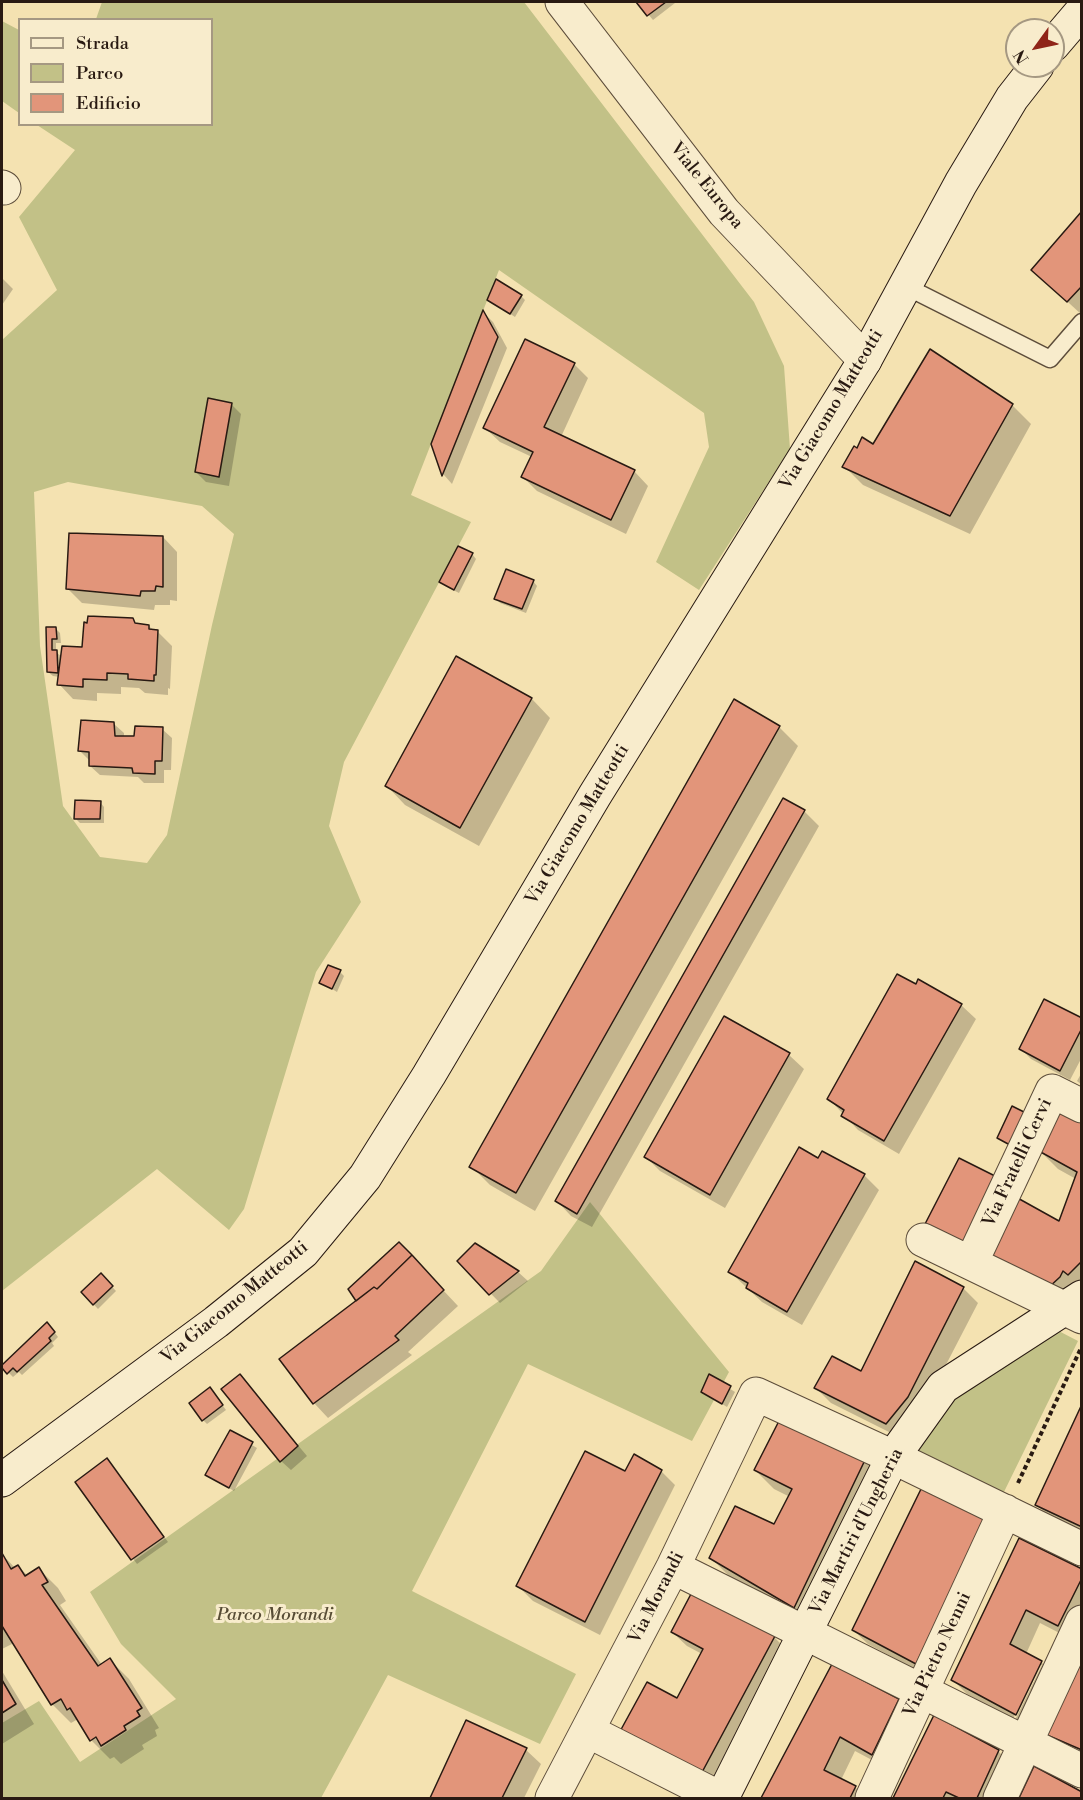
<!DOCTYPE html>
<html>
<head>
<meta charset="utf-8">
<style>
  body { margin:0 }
  #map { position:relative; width:1083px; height:1800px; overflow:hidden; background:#f4e2b1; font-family:"Libre Bodoni",serif }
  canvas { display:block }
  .frame { position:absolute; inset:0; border:3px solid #291a12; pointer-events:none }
  .legend { position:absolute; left:18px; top:18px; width:195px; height:108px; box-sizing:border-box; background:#f8eccc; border:2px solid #a59882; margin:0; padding:8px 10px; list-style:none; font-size:18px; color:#291a12 }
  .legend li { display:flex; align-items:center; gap:12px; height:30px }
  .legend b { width:30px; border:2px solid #a59882 }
  .north { position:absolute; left:1005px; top:18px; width:60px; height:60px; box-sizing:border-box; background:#f8eccc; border:2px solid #a59882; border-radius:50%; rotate:237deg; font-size:16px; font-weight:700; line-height:24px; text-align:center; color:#291a12 }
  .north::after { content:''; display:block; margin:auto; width:21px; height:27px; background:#8f2418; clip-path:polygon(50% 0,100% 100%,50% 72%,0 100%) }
</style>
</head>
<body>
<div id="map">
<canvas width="1083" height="1800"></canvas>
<div class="frame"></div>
<ul class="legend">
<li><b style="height:8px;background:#f8eccc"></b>Strada</li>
<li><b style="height:16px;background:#c2c187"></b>Parco</li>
<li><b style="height:16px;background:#e2957a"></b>Edificio</li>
</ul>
<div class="north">N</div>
</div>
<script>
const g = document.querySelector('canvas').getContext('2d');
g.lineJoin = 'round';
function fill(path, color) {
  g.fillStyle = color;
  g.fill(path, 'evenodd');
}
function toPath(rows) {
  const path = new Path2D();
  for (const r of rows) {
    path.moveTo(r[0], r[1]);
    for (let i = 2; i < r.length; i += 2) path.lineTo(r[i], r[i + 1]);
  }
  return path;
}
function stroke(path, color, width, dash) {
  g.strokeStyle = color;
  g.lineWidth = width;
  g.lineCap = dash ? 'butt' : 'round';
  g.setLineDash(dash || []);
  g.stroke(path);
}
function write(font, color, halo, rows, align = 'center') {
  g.font = font + ' "Libre Bodoni",serif';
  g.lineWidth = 6;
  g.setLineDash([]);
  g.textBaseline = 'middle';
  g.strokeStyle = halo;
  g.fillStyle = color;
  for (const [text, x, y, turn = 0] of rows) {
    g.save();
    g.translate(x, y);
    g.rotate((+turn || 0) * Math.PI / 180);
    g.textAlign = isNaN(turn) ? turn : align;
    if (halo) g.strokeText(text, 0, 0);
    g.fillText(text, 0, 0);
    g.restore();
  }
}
const green = toPath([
  [102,2,524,2,754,302,784,366,790,449,699,590,656,562,709,447,704,413,499,270,411,495,471,522,344,762,329,826,361,902,316,972,244,1209,229,1230,157,1169,2,1291,2,340,57,290,19,217,75,150,37,125,212,124,212,20,96,19],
  [68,482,202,506,234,534,212,625,167,835,147,863,100,857,63,806,40,646,34,492],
  [2,21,19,30,19,113,2,101],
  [590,1202,729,1372,692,1441,528,1364,412,1591,576,1674,540,1744,388,1675,321,1798,2,1798,2,1723,39,1701,80,1762,176,1699,121,1644,90,1592,541,1271],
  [1051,1327,1078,1341,1001,1498,910,1453,951,1395]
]);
const shadow = toPath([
  [638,2,674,2,675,3,653,20],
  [1082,213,1082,315,1033,270],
  [2,278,13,289,2,305],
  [521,296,525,300,515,317,489,300],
  [484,313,493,322,507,348,452,484,444,475,432,444],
  [574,364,588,378,561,437,634,471,648,486,626,534,537,491,523,477,532,457,500,442,485,428],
  [231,404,241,414,229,486,206,482,196,472],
  [1012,405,1031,424,970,534,863,485,844,466,857,450],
  [163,537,177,552,177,601,170,600,170,605,155,605,154,610,82,603,67,588],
  [472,554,476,559,459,593,445,586,441,582],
  [533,581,537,586,526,613,500,603,496,598],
  [132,620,137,625,149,626,154,631,158,632,172,646,170,689,168,688,168,695,145,693,139,688,121,687,121,694,97,693,97,701,73,699,59,684,60,677,53,676,48,672,47,628,56,629,60,633,61,643,56,643,56,652,62,657,83,649],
  [457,658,532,699,550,718,479,846,405,805,387,786],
  [114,724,124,733,124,738,136,738,162,729,172,738,171,770,164,770,164,783,144,783,138,777,100,775,90,766,90,761,80,751],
  [779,727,798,746,535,1211,490,1185,471,1166],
  [783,800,804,811,819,826,592,1227,571,1216,557,1201],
  [100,802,104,807,104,823,80,823,75,818],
  [340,972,344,976,337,992,321,982],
  [961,1005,976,1019,899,1154,858,1130,829,1099],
  [725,1018,789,1055,804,1069,725,1208,660,1171,646,1157],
  [1082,1020,1082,1057,1070,1080,1031,1059,1021,1049],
  [1082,1072,1082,1085,1077,1081],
  [1082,1124,1082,1290,1042,1294,1060,1223,1076,1179,1058,1169,1039,1150],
  [819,1160,864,1175,879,1190,802,1325,762,1302,730,1272],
  [475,1245,518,1272,528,1281,500,1303,459,1261],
  [426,1272,458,1306,408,1352,412,1355,328,1418,314,1403],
  [101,1275,116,1291,98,1309,83,1293],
  [963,1288,978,1303,922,1411,901,1438,831,1403,816,1388,861,1373],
  [52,1329,58,1337,52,1343,54,1346,22,1375,19,1372,13,1377,2,1366],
  [240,1376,307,1456,291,1470,281,1461],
  [710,1376,735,1392,727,1407,703,1392],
  [214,1394,226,1410,207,1424,203,1420],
  [1082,1407,1082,1534,1052,1520,1037,1505],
  [230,1432,257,1448,234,1491,207,1475],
  [865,1459,884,1478,814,1625,730,1577,711,1558,775,1526,790,1497,774,1489,755,1470],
  [112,1465,168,1542,137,1564,77,1483],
  [661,1471,675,1485,600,1635,533,1601,518,1586,625,1473],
  [923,1489,931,1678,868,1644,853,1630],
  [1020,1540,1082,1571,1082,1621,1073,1640,1040,1623,1026,1654,1041,1662,1056,1677,1031,1729,1015,1720,1042,1665,1038,1665,1013,1719,967,1694,953,1680],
  [2,1554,15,1568,18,1566,28,1576,39,1569,58,1588,66,1601,60,1605,102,1665,110,1660,129,1679,159,1728,155,1730,157,1736,142,1745,144,1749,121,1764,114,1757,110,1759,91,1740,78,1719,71,1723,52,1704,14,1643,2,1649],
  [672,1632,774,1637,789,1652,715,1790,635,1749,678,1700,702,1654,687,1646],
  [1082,1662,1082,1759,1068,1753,1049,1734],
  [832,1666,899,1700,913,1715,887,1768,855,1751,841,1780,855,1787,866,1798,763,1798],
  [2,1671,34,1724,2,1744],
  [934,1717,998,1751,1013,1766,998,1798,895,1798],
  [467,1722,526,1750,541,1764,524,1798,432,1798],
  [1035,1768,1082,1794,1082,1798,1021,1798]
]);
const building = toPath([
  [636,2,666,2,647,16,636,2],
  [1082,211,1082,286,1067,302,1031,270,1082,211],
  [496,279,522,295,510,314,487,300,496,279],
  [483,310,498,337,442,476,431,444,483,310],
  [525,339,575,363,544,427,635,470,611,520,521,477,533,452,483,428,525,339],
  [930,349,1013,404,950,516,842,467,854,446,857,448,862,437,873,444,930,349],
  [208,398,232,403,219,477,195,472,208,398],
  [69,533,163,536,163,587,156,586,155,591,141,591,140,596,66,589,69,533],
  [458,546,473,553,454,590,439,582,458,546],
  [506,569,534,580,522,609,494,599,506,569],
  [88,616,133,618,135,623,149,625,149,629,158,630,156,675,154,675,154,681,128,679,128,674,107,673,107,680,83,679,83,687,57,685,62,646,82,647,84,622,87,623,88,616],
  [46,627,56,627,57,639,52,639,52,650,57,650,58,673,47,672,46,627],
  [456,656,532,698,460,828,385,786,456,656],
  [734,699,780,726,516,1193,469,1167,734,699],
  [81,720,114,722,115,736,134,736,135,726,163,727,162,761,155,761,155,774,133,773,132,768,89,766,89,752,78,751,81,720],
  [783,798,805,810,577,1214,555,1201,783,798],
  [75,800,101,801,100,819,74,819,75,800],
  [328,965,341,970,332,989,319,983,328,965],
  [897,974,916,984,918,979,962,1004,884,1141,841,1116,844,1110,827,1099,897,974],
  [1044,999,1082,1018,1082,1028,1060,1071,1019,1049,1044,999],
  [724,1016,790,1053,710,1195,644,1157,724,1016],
  [1012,1106,1026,1113,1010,1145,997,1138,1012,1106],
  [1056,1109,1082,1123,1082,1261,1068,1275,1063,1271,1060,1277,1047,1289,982,1255,1014,1196,1059,1221,1077,1172,1037,1150,1056,1109],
  [799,1147,818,1158,822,1151,865,1174,787,1312,746,1288,748,1283,728,1272,799,1147],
  [959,1158,1001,1179,964,1250,925,1224,959,1158],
  [399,1242,412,1255,377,1289,374,1287,356,1301,348,1289,399,1242],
  [475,1243,519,1271,489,1295,457,1261,475,1243],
  [412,1255,444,1290,395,1336,399,1340,313,1404,279,1359,374,1287,377,1289,412,1255],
  [915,1261,964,1287,908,1397,886,1424,814,1388,832,1356,861,1371,915,1261],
  [101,1273,113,1286,93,1305,81,1292,101,1273],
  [47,1322,55,1332,49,1338,51,1341,17,1372,13,1368,7,1374,2,1368,2,1365,47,1322],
  [240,1374,298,1446,280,1462,221,1389,240,1374],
  [709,1374,731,1386,722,1404,701,1392,709,1374],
  [210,1387,223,1405,202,1421,189,1403,210,1387],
  [1082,1404,1082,1527,1035,1505,1082,1404],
  [782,1415,866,1458,794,1608,709,1558,735,1506,774,1524,792,1489,754,1470,782,1415],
  [230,1430,253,1442,229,1488,205,1475,230,1430],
  [585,1451,625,1471,634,1454,662,1470,585,1622,516,1586,585,1451],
  [107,1458,164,1537,131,1560,75,1482,107,1458],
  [922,1487,986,1520,916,1664,852,1630,922,1487],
  [1019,1538,1082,1569,1082,1578,1058,1626,1026,1610,1010,1644,1042,1661,1016,1715,951,1680,1019,1538],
  [2,1553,11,1569,18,1565,25,1576,39,1567,48,1582,42,1585,98,1666,110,1658,142,1708,137,1711,140,1716,124,1726,126,1730,101,1746,96,1737,90,1741,70,1708,67,1710,61,1699,51,1705,2,1626,2,1553],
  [692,1592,775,1636,700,1776,618,1735,647,1682,677,1698,703,1649,671,1632,692,1592],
  [1082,1658,1082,1750,1047,1735,1082,1658],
  [832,1664,899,1699,872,1755,840,1737,824,1770,856,1786,850,1798,761,1798,832,1664],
  [2,1680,16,1704,2,1713,2,1680],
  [934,1715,999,1750,977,1798,959,1798,946,1792,943,1798,893,1798,934,1715],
  [466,1720,527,1748,502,1798,430,1798,466,1720],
  [1034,1766,1082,1792,1082,1798,1019,1798,1034,1766]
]);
const path = toPath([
  [1018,1483,1081,1348]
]);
const lane = toPath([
  [905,286,1050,359,1082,322]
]);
const street = toPath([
  [562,2,724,212,865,360],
  [2,187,4,188],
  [923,1240,1082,1317],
  [971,1263,1052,1091,1082,1106],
  [673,1567,1082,1771],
  [588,1731,720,1798],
  [552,1798,673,1567,756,1394,893,1457,1082,1549],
  [872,1798,1005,1511],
  [1000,1798,1082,1622]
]);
const secondary = toPath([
  [1053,45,1082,11],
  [2,1480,216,1322,303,1252,365,1177,429,1075,595,795,865,360,961,183,1012,98,1037,66],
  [722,1798,893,1457,943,1387,1082,1297]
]);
const streetNames = [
  ["Viale Europa",706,186,51],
  ["Via Giacomo Matteotti",832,410,-59],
  ["Via Giacomo Matteotti",578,825,-59],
  ["Via Fratelli Cervi",1018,1163,-65],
  ["Via Giacomo Matteotti",235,1303,-39],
  ["Via Martiri d'Ungheria",857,1532,-63],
  ["Via Morandi",657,1598,-63],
  ["Via Pietro Nenni",938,1655,-65]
];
const parkNames = [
  ["Parco Morandi",275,1616]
];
fill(green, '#c2c187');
fill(shadow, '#0003');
fill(building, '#e2957a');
stroke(building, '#291a12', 1.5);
stroke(lane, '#5c4c3a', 19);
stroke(street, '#5c4c3a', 35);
stroke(secondary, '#291a12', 35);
stroke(path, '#291a12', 4, [4.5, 3]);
stroke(lane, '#f8eccc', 16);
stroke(street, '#f8eccc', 33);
stroke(secondary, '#f8eccc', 33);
write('18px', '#291a12', '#f8eccc', streetNames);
write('italic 18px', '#574c35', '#f8eccc', parkNames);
</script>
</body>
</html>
